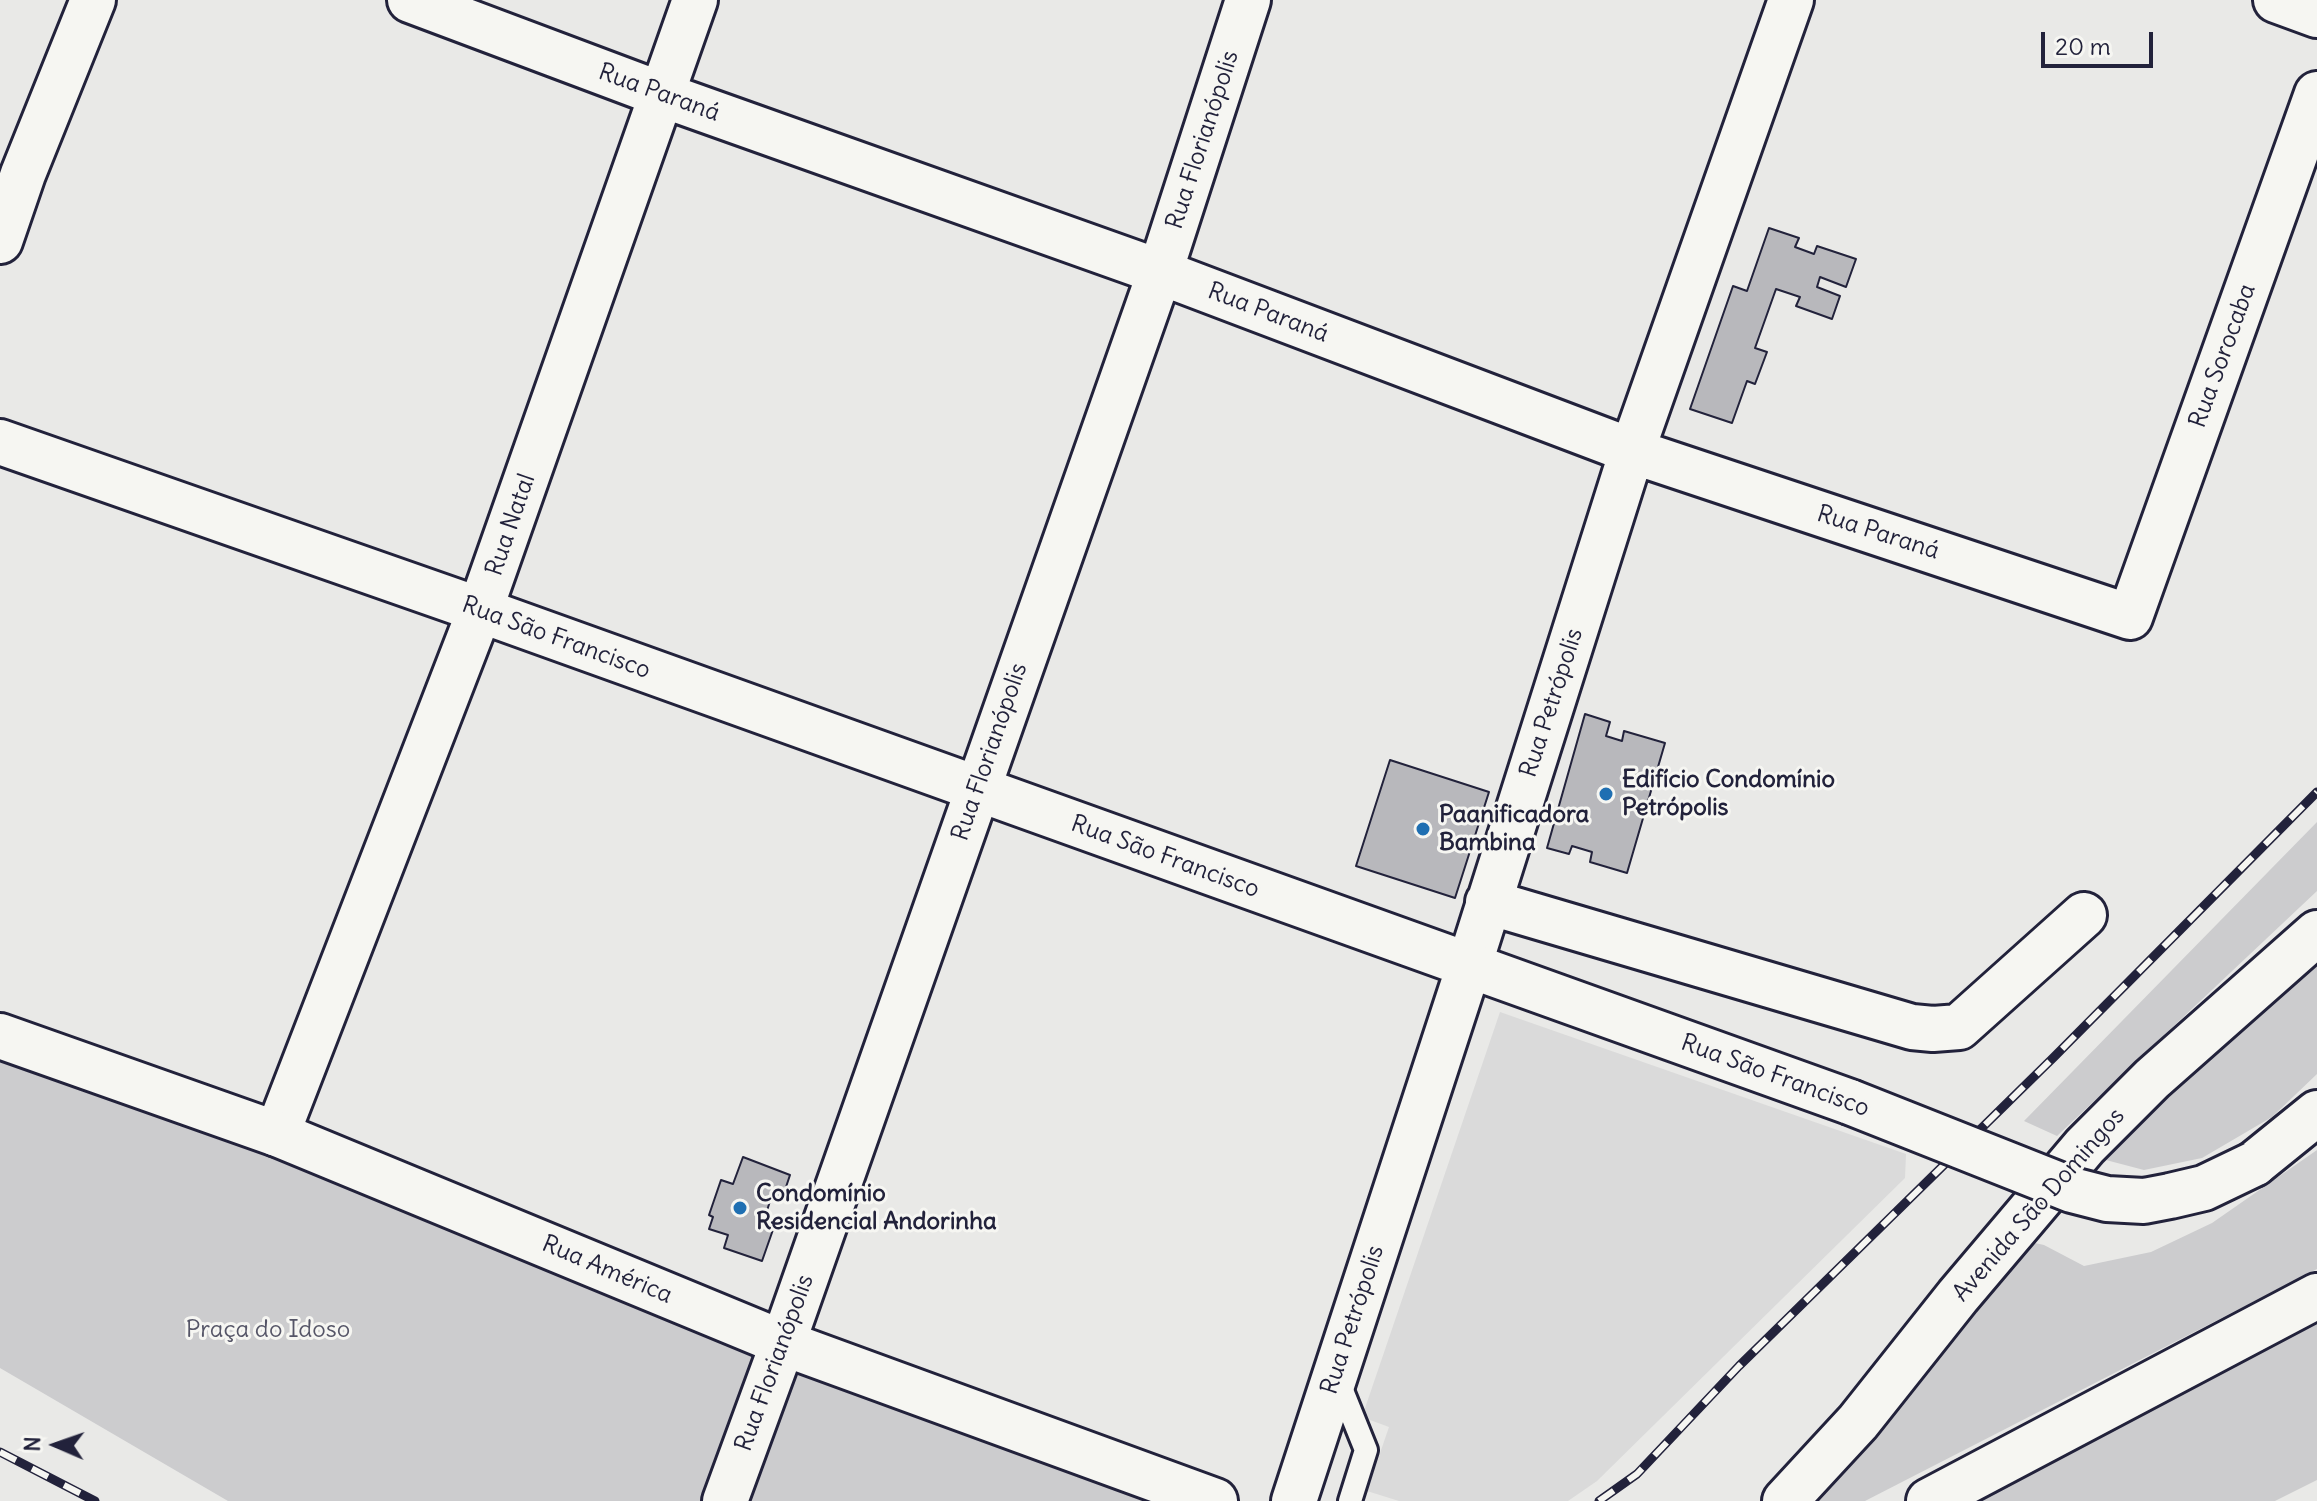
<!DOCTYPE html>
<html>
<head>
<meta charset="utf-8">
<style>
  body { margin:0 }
  #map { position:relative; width:2317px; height:1501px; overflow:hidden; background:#e9e9e7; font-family:Delius,sans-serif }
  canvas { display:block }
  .north { position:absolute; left:16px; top:1405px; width:80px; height:80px; -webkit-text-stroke:6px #f6f6f2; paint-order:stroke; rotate:272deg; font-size:22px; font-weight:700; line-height:32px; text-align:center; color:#22223b }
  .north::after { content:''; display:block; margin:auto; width:28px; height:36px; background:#22223b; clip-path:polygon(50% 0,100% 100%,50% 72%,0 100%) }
  .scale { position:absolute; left:2041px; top:32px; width:112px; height:36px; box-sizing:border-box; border:4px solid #22223b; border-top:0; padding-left:10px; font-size:24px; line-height:28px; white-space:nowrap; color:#22223b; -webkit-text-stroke:6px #f6f6f2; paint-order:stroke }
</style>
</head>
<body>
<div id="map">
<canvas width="2317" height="1501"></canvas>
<div class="north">N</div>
<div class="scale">20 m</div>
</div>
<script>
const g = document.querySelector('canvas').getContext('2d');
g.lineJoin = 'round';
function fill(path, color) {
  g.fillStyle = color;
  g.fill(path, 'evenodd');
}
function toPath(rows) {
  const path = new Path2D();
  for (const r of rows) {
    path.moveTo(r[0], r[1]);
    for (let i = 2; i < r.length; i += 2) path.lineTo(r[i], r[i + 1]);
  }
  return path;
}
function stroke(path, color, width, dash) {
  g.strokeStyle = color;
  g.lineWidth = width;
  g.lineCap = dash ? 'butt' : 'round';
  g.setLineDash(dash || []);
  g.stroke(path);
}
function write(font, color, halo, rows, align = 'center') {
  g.font = font + ' Delius,sans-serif';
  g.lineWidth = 6;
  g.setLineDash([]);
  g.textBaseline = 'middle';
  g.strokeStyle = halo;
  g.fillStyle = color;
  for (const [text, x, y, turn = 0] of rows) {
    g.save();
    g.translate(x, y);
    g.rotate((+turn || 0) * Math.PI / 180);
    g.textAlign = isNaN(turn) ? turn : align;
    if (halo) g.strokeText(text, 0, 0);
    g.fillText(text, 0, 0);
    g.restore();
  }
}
const built = toPath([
  [1500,1012,1906,1154,1905,1178,1597,1481,1568,1501,1399,1501,1367,1491,1389,1427,1362,1417]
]);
const green = toPath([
  [2317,822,2317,891,2057,1136,2024,1121],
  [2317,965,2317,1074,2272,1117,2202,1158,2144,1170,2102,1159,2139,1120],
  [0,1056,268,1147,1152,1501,228,1501,0,1368],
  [2317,1150,2317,1269,1865,1501,1804,1501,2021,1240,2044,1245,2084,1266,2151,1252,2212,1223],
  [2317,1315,2317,1480,2275,1501,1953,1501]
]);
const building = toPath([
  [1769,228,1799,238,1795,247,1814,254,1817,246,1856,259,1846,287,1820,277,1817,287,1840,296,1832,319,1796,306,1800,297,1776,289,1755,348,1767,352,1755,384,1747,381,1732,423,1690,409,1733,286,1747,291,1769,228],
  [1585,714,1610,722,1606,736,1622,741,1624,731,1665,743,1627,873,1590,862,1592,852,1572,846,1569,854,1547,848,1585,714],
  [1390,760,1489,792,1455,898,1356,866,1390,760],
  [743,1157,790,1175,781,1202,771,1198,764,1220,775,1224,762,1261,724,1248,728,1235,709,1229,713,1217,709,1215,721,1180,733,1184,743,1157]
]);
const service = toPath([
  [1337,1378,1366,1450,1350,1501]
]);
const minor = toPath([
  [410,0,663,95,1160,272,1632,451,2130,617,2317,94],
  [2276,0,2317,15],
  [1488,902,1912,1027,1933,1029,1959,1027,2084,915],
  [1469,966,1632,451,1791,0],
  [277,1134,480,610,695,0],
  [725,1501,783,1343,1160,272,1248,0]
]);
const secondary = toPath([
  [0,241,23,174,93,0],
  [0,442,480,610,1850,1102],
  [0,1036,277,1134,783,1343,1215,1501],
  [2254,1164,2317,1113],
  [1294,1501,1469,966],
  [1929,1501,2317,1296]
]);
const primary = toPath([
  [1785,1501,1858,1422,1958,1296,2085,1146,2152,1079,2317,933]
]);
const rail = toPath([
  [0,1452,95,1501],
  [1599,1501,1637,1474,1739,1366,2054,1057,2317,792]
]);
const secondaryBridge = toPath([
  [1850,1102,2072,1190,2107,1199,2144,1201,2170,1196,2204,1188,2254,1164]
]);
const markers = [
  [1606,794,8,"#1f6fb2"],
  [1423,829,8,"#1f6fb2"],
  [740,1208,8,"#1f6fb2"]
];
const streetNames = [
  ["Rua Paraná",659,93,20],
  ["Rua Florianópolis",1203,140,-72],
  ["Rua Paraná",1268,313,21],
  ["Rua Sorocaba",2223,356,-70],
  ["Rua Natal",511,525,-71],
  ["Rua Paraná",1878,533,18],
  ["Rua São Francisco",556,638,20],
  ["Rua Petrópolis",1552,703,-72],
  ["Rua Florianópolis",990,752,-71],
  ["Rua São Francisco",1165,857,20],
  ["Rua São Francisco",1775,1076,20],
  ["Avenida São Domingos",2039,1205,-49],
  ["Rua América",607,1270,23],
  ["Rua Petrópolis",1353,1320,-72],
  ["Rua Florianópolis",775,1363,-70]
];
const poiNames = [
  ["Edifício Condomínio",1622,780],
  ["Petrópolis",1622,808],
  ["Paanificadora",1439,815],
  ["Bambina",1439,843],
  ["Condomínio",756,1194],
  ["Residencial Andorinha",756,1222]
];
const parkNames = [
  ["Praça do Idoso",268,1330]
];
fill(built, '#dadada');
fill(green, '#ccccce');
fill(building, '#b8b8bc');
stroke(building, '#22223b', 2);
stroke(service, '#22223b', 28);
stroke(minor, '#22223b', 50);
stroke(secondary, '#22223b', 50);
stroke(primary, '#22223b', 50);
stroke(service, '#f6f6f2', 22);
stroke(minor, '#f6f6f2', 44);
stroke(secondary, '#f6f6f2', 44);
stroke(primary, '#f6f6f2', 44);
stroke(rail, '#22223b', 9);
stroke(rail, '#f6f6f2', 6, [18]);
stroke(secondaryBridge, '#22223b', 50, []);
stroke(secondaryBridge, '#f6f6f2', 44);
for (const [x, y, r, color] of markers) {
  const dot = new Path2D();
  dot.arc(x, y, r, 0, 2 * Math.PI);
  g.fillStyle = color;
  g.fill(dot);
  stroke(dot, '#f6f6f2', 3);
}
write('24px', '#22223b', '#f6f6f2', streetNames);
write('bold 24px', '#22223b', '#f6f6f2', poiNames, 'left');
write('24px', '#555567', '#f6f6f2', parkNames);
</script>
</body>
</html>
